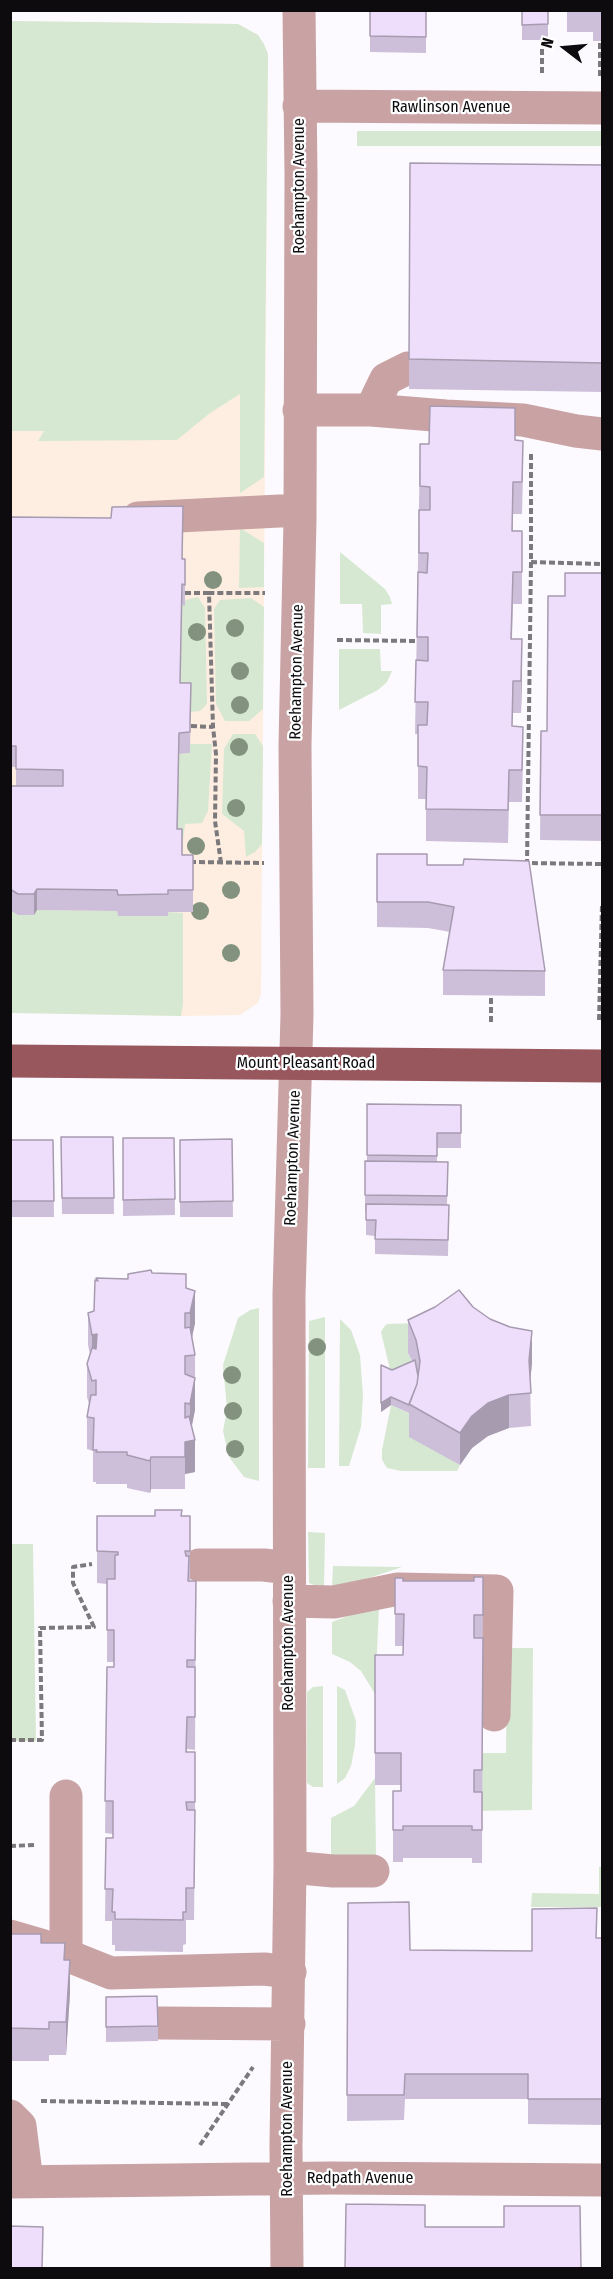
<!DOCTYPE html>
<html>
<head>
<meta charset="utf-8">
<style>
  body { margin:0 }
  #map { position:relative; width:613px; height:2279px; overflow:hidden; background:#fcfafe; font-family:"Fira Sans Condensed",sans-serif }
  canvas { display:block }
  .frame { position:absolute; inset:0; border:12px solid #0d0b0e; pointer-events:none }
  .north { position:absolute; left:535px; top:18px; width:60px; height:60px; -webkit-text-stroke:4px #fff; paint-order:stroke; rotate:286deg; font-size:16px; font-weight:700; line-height:24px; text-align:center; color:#0d0b0e }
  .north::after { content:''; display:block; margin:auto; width:21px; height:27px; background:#0d0b0e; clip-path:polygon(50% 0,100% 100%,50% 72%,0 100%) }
</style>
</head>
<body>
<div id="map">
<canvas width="613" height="2279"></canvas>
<div class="frame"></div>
<div class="north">N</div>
</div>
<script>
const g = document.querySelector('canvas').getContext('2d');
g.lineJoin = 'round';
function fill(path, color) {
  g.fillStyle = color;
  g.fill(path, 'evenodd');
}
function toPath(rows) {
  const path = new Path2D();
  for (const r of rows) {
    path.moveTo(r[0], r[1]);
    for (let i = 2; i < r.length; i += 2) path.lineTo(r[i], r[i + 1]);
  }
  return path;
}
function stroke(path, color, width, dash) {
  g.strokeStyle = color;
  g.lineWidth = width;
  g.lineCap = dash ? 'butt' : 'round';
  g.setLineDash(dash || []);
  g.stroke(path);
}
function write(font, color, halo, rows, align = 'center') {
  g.font = font + ' "Fira Sans Condensed",sans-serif';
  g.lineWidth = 4.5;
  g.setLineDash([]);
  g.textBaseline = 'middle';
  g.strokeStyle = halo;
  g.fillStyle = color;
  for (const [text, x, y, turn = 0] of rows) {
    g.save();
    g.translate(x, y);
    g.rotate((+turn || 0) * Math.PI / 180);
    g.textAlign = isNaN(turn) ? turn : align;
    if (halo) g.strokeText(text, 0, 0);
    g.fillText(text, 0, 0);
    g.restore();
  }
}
const education = toPath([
  [11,21,238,24,258,35,268,54,261,994,258,1003,240,1015,181,1016,11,1012]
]);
const green = toPath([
  [11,21,238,24,258,35,264,44,268,54,264,477,240,493,240,394,210,413,177,440,38,441,44,431,11,431],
  [357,131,602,131,602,146,357,146],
  [240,528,264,543,264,587,239,588],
  [340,552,385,589,390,597,392,604,381,605,381,634,363,633,362,604,340,604],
  [198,597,205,608,207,704,200,711,191,712,180,704,182,605,185,600],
  [251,598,264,607,263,709,249,721,225,721,216,704,214,609,220,600],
  [339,649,380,649,381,671,392,671,387,682,378,690,339,710],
  [233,734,255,734,263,746,262,844,255,852,246,857,244,831,222,814,224,749],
  [190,744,212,744,208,811,202,823,185,824,182,850,177,850,179,754,190,753],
  [11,910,18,915,33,915,37,910,117,911,118,916,168,916,168,912,183,913,183,1004,181,1016,11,1013],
  [259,1308,259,1481,244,1477,229,1457,223,1431,227,1409,223,1365,238,1318,250,1310],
  [325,1317,325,1468,308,1468,309,1321],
  [340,1319,351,1330,360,1355,363,1396,361,1427,349,1466,339,1466],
  [420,1323,408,1353,415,1368,392,1378,381,1332,384,1327,387,1324],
  [391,1405,417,1417,434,1449,460,1465,457,1471,401,1471,387,1468,382,1460,382,1450],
  [308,1532,325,1533,324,1589,309,1583],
  [11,1544,33,1544,36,1741,11,1741],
  [333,1566,402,1567,336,1589,332,1588],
  [379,1608,375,1694,361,1671,350,1662,332,1654,332,1622,361,1611],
  [507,1648,533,1648,532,1810,474,1811,482,1753,506,1753],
  [323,1686,323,1787,313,1787,307,1783,307,1692,313,1687],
  [337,1686,345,1690,356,1721,355,1745,351,1766,345,1778,337,1784],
  [375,1778,376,1856,331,1857,331,1818,354,1806],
  [599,1867,602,1867,602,1907,531,1907,532,1893,599,1894]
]);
const path = toPath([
  [542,40,542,73],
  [600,76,600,41],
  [531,454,531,562,602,564],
  [531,562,527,863,602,864],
  [185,593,209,593],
  [337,640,418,641],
  [191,726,213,727],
  [190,862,264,863],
  [221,863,215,821,216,754,213,727,209,593,265,593],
  [599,1020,602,905],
  [491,1022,491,995],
  [10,1740,42,1740,40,1628,94,1627,73,1583,73,1567,92,1564],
  [10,1846,34,1845],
  [41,2101,227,2104],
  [200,2145,253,2067]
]);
const minor = toPath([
  [299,106,602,108],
  [299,410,371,410,386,379,408,368],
  [371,410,446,416,523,420,576,431,602,434],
  [138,518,300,510],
  [199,1565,264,1565,289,1568],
  [289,1601,334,1602,398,1589,497,1591,494,1715],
  [290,1867,333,1871,373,1871],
  [10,1936,41,1945,111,1973,264,1969,290,1972],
  [66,1955,66,1796],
  [160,2023,289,2024],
  [10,2116,20,2126,27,2181],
  [10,2182,330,2178,602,2180],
  [287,2268,286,2145,290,1867,289,1295,297,1015,295,745,300,520,301,175,299,10]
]);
const major = toPath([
  [10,1061,602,1066]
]);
const trees = [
  [213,580],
  [235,628],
  [197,632],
  [240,671],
  [240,705],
  [239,747],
  [236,808],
  [196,846],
  [231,890],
  [200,911],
  [231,953],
  [317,1347],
  [232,1375],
  [233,1411],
  [235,1449]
];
const wall = toPath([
  [370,10,426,10,426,53,370,52],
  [522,10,548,10,548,40,522,40],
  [567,10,603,10,603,41,593,41,593,32,567,32],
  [410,163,603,165,603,392,409,389],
  [515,440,523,473,522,514,513,514,513,531,522,531,522,604,513,604,512,639,522,672,521,713,513,713,512,726,523,759,522,802,509,802,508,843,426,841,426,799,418,799,418,734,415,734,420,444],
  [10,517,185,559,185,606,182,605,180,683,191,683,190,753,179,754,178,829,182,855,193,855,193,912,168,912,168,916,118,916,117,911,37,910,34,915,18,915,10,910,10,786,16,786,16,767,10,767],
  [603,573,603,841,540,840,541,731,547,731,565,596],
  [377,854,427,865,545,971,545,996,443,995,443,970,450,932,428,928,377,927],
  [367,1104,461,1105,461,1148,437,1148,437,1162,448,1162,447,1205,449,1205,448,1256,375,1254,375,1236,366,1235,366,1211,365,1211,365,1161,367,1161],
  [61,1137,113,1137,114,1214,62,1214],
  [123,1138,174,1138,175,1215,123,1216],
  [232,1139,233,1217,180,1217,180,1140],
  [10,1140,53,1140,54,1217,10,1217],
  [152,1273,186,1289,195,1323,192,1338,195,1355,195,1410,191,1427,195,1472,185,1474,185,1489,151,1489,150,1493,127,1488,127,1484,96,1484,96,1482,93,1482,93,1451,87,1449,87,1417,89,1404,87,1397,87,1364,90,1355,88,1345,88,1313,94,1311,96,1278,128,1279],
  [473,1307,532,1363,530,1381,531,1426,509,1428,488,1436,472,1448,460,1465,409,1437,409,1413,391,1405,381,1412,381,1373,392,1370,412,1361,408,1353,408,1320],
  [97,1516,190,1516,190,1581,196,1581,195,1750,187,1749,187,1752,195,1752,195,1834,194,1920,186,1920,186,1944,183,1945,183,1952,115,1951,115,1945,112,1945,112,1921,105,1921,106,1838,113,1838,113,1834,105,1833,107,1667,114,1667,114,1662,107,1662,107,1584,97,1583],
  [483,1577,482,1863,472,1863,472,1858,403,1858,403,1862,393,1862,393,1791,401,1791,401,1785,375,1785,375,1655,403,1655,403,1646,395,1646,395,1578,403,1581,474,1581],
  [348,1903,410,1950,532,1951,597,1938,603,1938,603,2125,528,2124,528,2099,405,2099,404,2120,347,2121],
  [10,1934,41,1943,65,1960,70,1993,66,2055,49,2055,49,2061,10,2061],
  [106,1997,158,2026,158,2041,106,2042]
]);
const shadedWall = toPath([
  [522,639,522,672,521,713,521,681],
  [37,889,37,910,34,915,34,894],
  [195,1291,195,1323,190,1346,190,1313],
  [532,1331,532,1363,529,1393,529,1360],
  [97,1334,97,1366,92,1368,92,1335],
  [195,1378,195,1410,190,1436,190,1404],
  [509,1395,509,1428,488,1436,472,1448,460,1465,460,1433,472,1416,488,1403],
  [391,1397,391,1405,381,1412,381,1403],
  [195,1440,195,1472,185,1474,185,1442],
  [151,1457,151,1489,150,1493,150,1461],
  [70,1960,70,1993,66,2055,66,2022]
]);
const building = toPath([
  [370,10,426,10,426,37,370,36,370,10],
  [522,10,548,10,548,24,522,25,522,10],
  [410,163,603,165,603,363,409,359,410,163],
  [430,406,515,408,515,440,523,441,522,482,513,482,512,531,522,531,522,572,513,572,511,639,522,639,521,681,513,681,512,726,523,727,522,770,509,770,508,810,426,809,427,767,418,766,418,725,427,725,428,702,415,702,416,660,428,661,428,637,417,637,418,572,427,573,428,553,419,553,419,510,430,510,430,487,420,486,420,444,429,444,430,406],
  [183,506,182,559,185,559,185,585,182,584,180,683,191,683,190,722,190,732,179,733,177,829,182,829,182,855,193,855,193,890,168,890,168,894,118,895,117,890,37,889,34,894,18,894,10,889,10,786,63,786,63,770,16,769,16,746,10,746,10,517,111,518,112,507,183,506],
  [565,573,603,573,603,815,540,815,541,731,547,731,548,596,565,596,565,573],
  [377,854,427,854,427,865,463,865,464,859,529,861,545,971,443,970,454,907,428,902,377,902,377,854],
  [367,1104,461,1105,461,1133,437,1133,437,1156,367,1155,367,1104],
  [61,1137,113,1137,114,1198,62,1198,61,1137],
  [123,1138,174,1138,175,1199,123,1200,123,1138],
  [232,1139,233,1201,180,1202,180,1140,232,1139],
  [10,1140,53,1140,54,1201,10,1201,10,1140],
  [365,1161,448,1162,447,1196,365,1195,365,1161],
  [366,1204,449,1205,448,1240,375,1239,376,1220,366,1220,366,1204],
  [151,1270,152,1273,186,1274,186,1288,195,1291,190,1313,185,1313,185,1328,190,1327,195,1355,185,1356,185,1374,195,1378,190,1404,185,1403,185,1418,189,1416,195,1440,185,1442,185,1457,151,1457,150,1461,127,1455,127,1452,96,1452,97,1450,93,1450,94,1418,87,1417,91,1395,96,1395,96,1380,92,1381,87,1364,92,1348,96,1349,97,1334,92,1335,88,1313,94,1311,95,1280,98,1281,96,1278,128,1279,128,1274,151,1270],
  [459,1290,473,1307,490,1319,510,1327,532,1331,529,1360,531,1393,509,1395,488,1403,472,1416,460,1433,409,1404,417,1384,420,1361,416,1340,408,1320,435,1307,459,1290],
  [415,1360,418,1376,417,1384,409,1405,391,1397,381,1403,381,1365,392,1370,415,1360],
  [155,1510,182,1510,181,1516,190,1516,190,1551,185,1551,186,1556,189,1556,188,1581,196,1581,195,1660,187,1660,187,1667,195,1667,195,1717,187,1717,186,1752,195,1752,195,1802,186,1802,187,1810,195,1810,194,1888,186,1888,186,1912,183,1912,183,1920,115,1919,115,1912,112,1912,113,1889,105,1889,106,1838,113,1838,113,1801,105,1801,107,1667,114,1667,114,1630,107,1630,107,1579,115,1579,115,1555,118,1555,118,1552,97,1551,97,1516,155,1516,155,1510],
  [474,1577,483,1577,483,1615,474,1615,474,1638,483,1638,482,1770,474,1770,474,1792,482,1792,482,1830,472,1830,472,1826,403,1826,403,1830,393,1830,393,1791,401,1791,401,1753,375,1753,375,1655,403,1655,404,1614,395,1614,395,1578,403,1578,403,1581,474,1581,474,1577],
  [409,1902,410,1950,532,1951,532,1909,597,1908,596,1938,603,1938,603,2099,528,2099,528,2074,405,2074,404,2095,347,2095,348,1903,409,1902],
  [10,1934,41,1934,41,1943,65,1943,64,1960,70,1960,66,2022,49,2022,49,2029,10,2028,10,1934],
  [157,1996,158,2026,106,2027,106,1997,157,1996],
  [346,2204,425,2205,425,2227,504,2227,504,2206,580,2206,581,2268,345,2268,346,2204],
  [10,2226,43,2227,42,2268,10,2268,10,2226]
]);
const streetNames = [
  ["Rawlinson Avenue",451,108],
  ["Roehampton Avenue",300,186,-90],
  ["Roehampton Avenue",297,672,-89],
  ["Mount Pleasant Road",306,1064],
  ["Roehampton Avenue",293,1158,-88],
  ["Roehampton Avenue",289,1643,-90],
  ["Roehampton Avenue",288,2129,-90],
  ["Redpath Avenue",360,2179]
];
fill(education, '#feeee1');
fill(green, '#d6e8d2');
stroke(path, '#7b797c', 4, [6, 3]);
stroke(minor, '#c9a2a4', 33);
stroke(major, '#98565d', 33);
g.fillStyle = '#82927e';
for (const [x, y] of trees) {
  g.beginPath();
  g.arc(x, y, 9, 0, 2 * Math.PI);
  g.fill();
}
fill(wall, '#cdbfd9');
fill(shadedWall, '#a79bb0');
fill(building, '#eedefc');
stroke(building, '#a79bb0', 1.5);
write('16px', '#0d0b0e', '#fff', streetNames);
</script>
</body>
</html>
